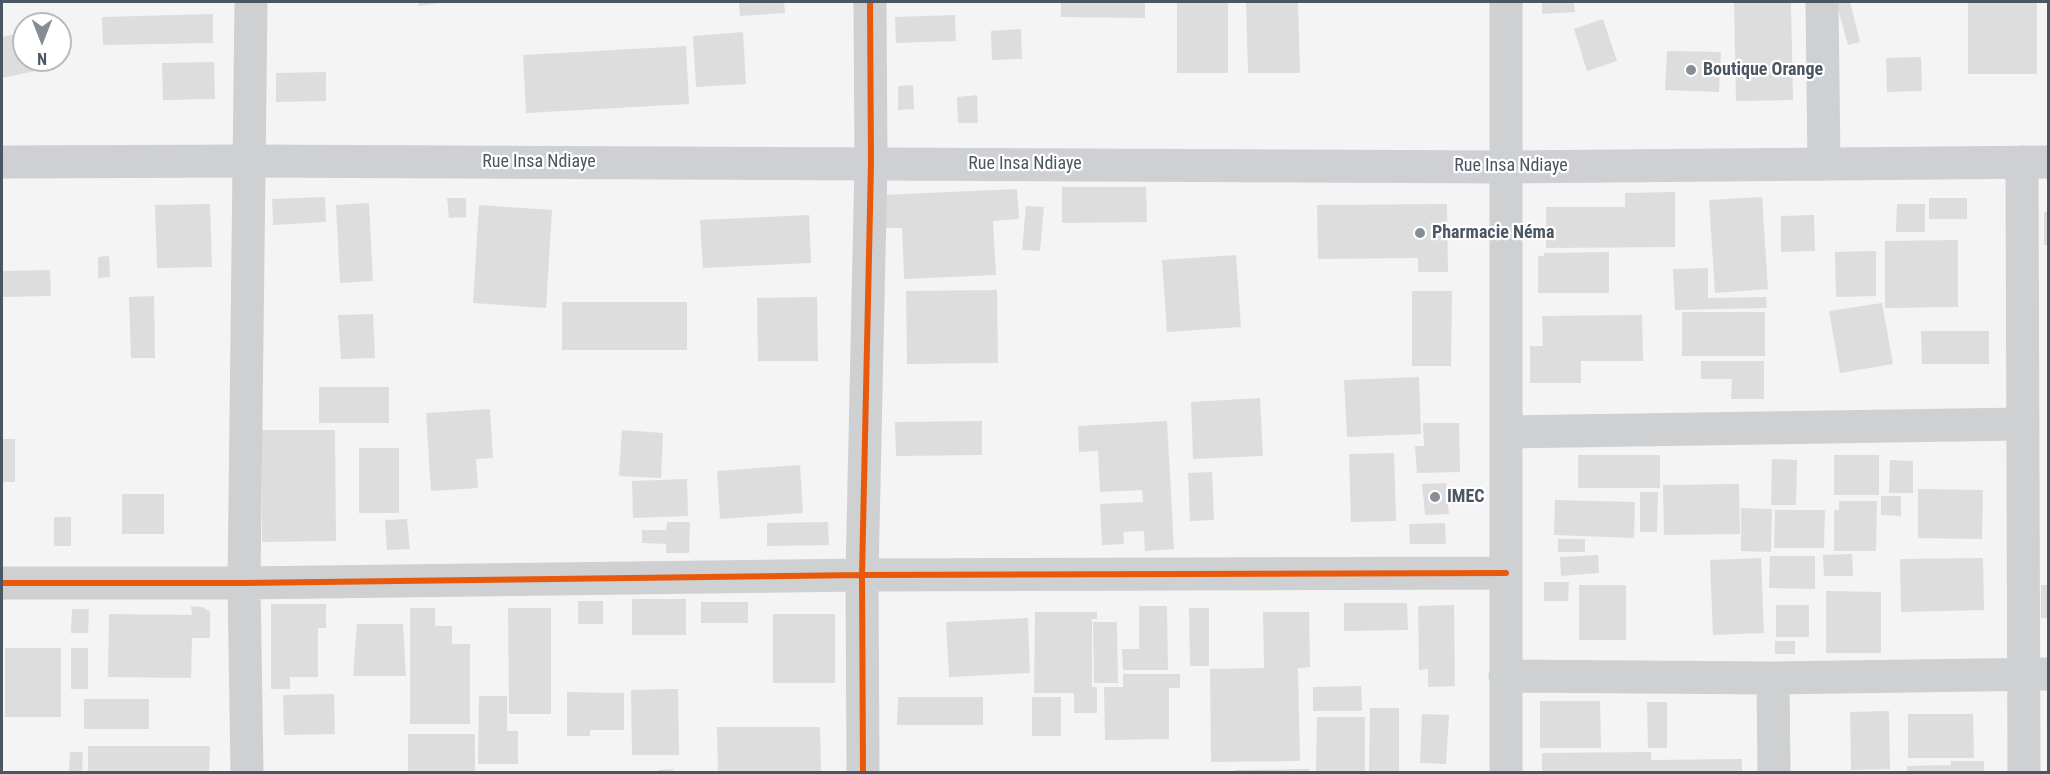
<!DOCTYPE html>
<html>
<head>
<meta charset="utf-8">
<style>
  body { margin:0 }
  #map { position:relative; width:2050px; height:774px; overflow:hidden; background:#f4f4f4; font-family:"Roboto Condensed",sans-serif }
  canvas { display:block }
  .frame { position:absolute; inset:0; border:3px solid #4a5661; pointer-events:none }
  .north { position:absolute; left:12px; top:12px; width:60px; height:60px; box-sizing:border-box; background:#fff; border:2px solid #b7bbc0; border-radius:50%; rotate:180deg; font-size:16px; font-weight:700; line-height:24px; text-align:center; color:#4a5661 }
  .north::after { content:''; display:block; margin:auto; width:21px; height:27px; background:#868d94; clip-path:polygon(50% 0,100% 100%,50% 72%,0 100%) }
</style>
</head>
<body>
<div id="map">
<canvas width="2050" height="774"></canvas>
<div class="frame"></div>
<div class="north">N</div>
</div>
<script>
const g = document.querySelector('canvas').getContext('2d');
g.lineJoin = 'round';
function fill(path, color) {
  g.fillStyle = color;
  g.fill(path, 'evenodd');
}
function toPath(rows) {
  const path = new Path2D();
  for (const r of rows) {
    path.moveTo(r[0], r[1]);
    for (let i = 2; i < r.length; i += 2) path.lineTo(r[i], r[i + 1]);
  }
  return path;
}
function stroke(path, color, width, dash) {
  g.strokeStyle = color;
  g.lineWidth = width;
  g.lineCap = dash ? 'butt' : 'round';
  g.setLineDash(dash || []);
  g.stroke(path);
}
function write(font, color, halo, rows, align = 'center') {
  g.font = font + ' "Roboto Condensed",sans-serif';
  g.lineWidth = 4.5;
  g.setLineDash([]);
  g.textBaseline = 'middle';
  g.strokeStyle = halo;
  g.fillStyle = color;
  for (const [text, x, y, turn = 0] of rows) {
    g.save();
    g.translate(x, y);
    g.rotate((+turn || 0) * Math.PI / 180);
    g.textAlign = isNaN(turn) ? turn : align;
    if (halo) g.strokeText(text, 0, 0);
    g.fillText(text, 0, 0);
    g.restore();
  }
}
const building = toPath([
  [418,2,439,2,439,3,419,6],
  [739,2,784,2,785,13,740,16],
  [1061,2,1145,2,1145,18,1061,17],
  [1177,2,1228,2,1228,73,1177,73],
  [1246,2,1298,2,1300,73,1248,73],
  [1542,2,1574,2,1575,12,1542,14],
  [1734,2,1791,2,1793,100,1736,101],
  [1836,2,1850,2,1860,42,1848,45],
  [1968,2,2037,2,2037,74,1968,74],
  [213,14,213,43,103,45,102,17],
  [955,15,956,41,896,43,895,17],
  [1603,19,1617,61,1587,71,1574,29],
  [1021,29,1022,59,992,60,991,31],
  [24,32,24,60,57,60,59,66,2,78,2,37],
  [743,32,746,84,696,87,693,36],
  [686,46,689,104,526,113,523,55],
  [1667,51,1721,52,1719,92,1665,90],
  [1921,57,1922,91,1887,92,1886,58],
  [214,62,215,99,163,100,162,63],
  [326,72,326,101,276,102,276,73],
  [913,85,914,109,898,110,898,86],
  [977,95,978,123,958,123,957,97],
  [1062,187,1146,187,1147,222,1062,223],
  [1017,189,1019,219,993,221,996,275,904,279,902,228,884,228,882,195],
  [1675,192,1675,247,1546,248,1546,207,1625,207,1625,193],
  [325,197,326,222,273,225,272,199],
  [1762,197,1768,289,1715,293,1709,200],
  [447,198,466,198,466,217,449,218],
  [1929,198,1967,198,1967,219,1929,219],
  [369,203,373,281,340,283,336,205],
  [210,204,212,267,157,268,155,205],
  [1447,204,1448,272,1418,272,1418,258,1318,259,1317,205],
  [1897,204,1925,204,1925,232,1896,232],
  [479,205,552,210,546,308,473,303],
  [1026,206,1044,207,1040,251,1022,250],
  [2044,212,2048,212,2048,245,2044,245],
  [809,215,811,263,703,268,700,220],
  [1814,215,1815,251,1781,252,1781,216],
  [1958,240,1958,307,1885,308,1885,241],
  [1876,251,1876,296,1836,297,1835,252],
  [1609,252,1609,293,1538,293,1538,256,1544,256,1544,253],
  [1236,255,1241,327,1167,332,1162,260],
  [109,256,110,277,98,278,98,257],
  [1708,268,1708,298,1766,297,1767,308,1675,310,1673,269],
  [50,270,51,296,2,297,2,271],
  [997,290,998,363,907,364,906,291],
  [1412,291,1452,291,1451,366,1412,366],
  [154,296,155,358,131,358,129,297],
  [817,297,818,361,758,361,757,298],
  [562,302,687,302,687,350,562,350],
  [1882,303,1893,364,1840,373,1829,311],
  [1682,312,1765,312,1765,356,1682,356],
  [373,314,375,358,341,359,338,315],
  [1642,315,1643,361,1581,361,1581,383,1530,383,1530,346,1543,346,1542,316],
  [1921,331,1989,331,1989,364,1922,364],
  [1701,361,1764,361,1764,399,1731,399,1732,379,1701,379],
  [1419,377,1421,434,1347,437,1344,380],
  [319,387,389,387,389,423,319,423],
  [1260,398,1263,456,1193,459,1191,402],
  [490,409,493,458,476,459,478,488,431,491,426,413],
  [982,421,982,455,896,456,895,422],
  [1167,421,1174,549,1145,551,1144,531,1123,532,1124,544,1102,545,1100,504,1143,502,1142,490,1100,492,1098,451,1079,452,1078,426],
  [1423,423,1459,423,1460,472,1417,473,1415,446,1424,446],
  [262,430,335,430,336,541,262,542],
  [622,430,663,433,661,478,619,476],
  [2,439,15,439,15,482,2,482],
  [359,448,399,448,399,513,359,513],
  [1394,453,1396,521,1351,522,1349,454],
  [1578,455,1660,455,1660,488,1578,488],
  [1834,455,1879,455,1879,495,1834,495],
  [1772,459,1797,460,1796,505,1771,505],
  [1890,460,1913,461,1913,493,1889,493],
  [800,465,803,513,720,519,717,471],
  [1212,472,1214,520,1190,521,1188,473],
  [687,479,688,516,633,518,632,481],
  [1446,483,1449,514,1425,515,1422,484],
  [1739,484,1740,534,1664,535,1663,485],
  [1918,489,1983,490,1982,539,1918,538],
  [1640,492,1658,492,1657,532,1640,532],
  [122,494,164,494,164,534,122,534],
  [1881,496,1901,496,1901,516,1881,515],
  [1555,500,1635,502,1634,538,1554,535],
  [1839,501,1877,501,1876,551,1834,551,1834,510,1839,510],
  [1741,508,1772,509,1771,552,1741,551],
  [1775,510,1825,510,1824,548,1774,548],
  [54,517,71,517,71,546,54,546],
  [407,519,410,549,387,550,385,520],
  [667,522,690,522,689,553,666,553,666,544,642,543,642,530,666,530],
  [828,522,829,545,767,546,767,523],
  [1445,523,1446,544,1410,544,1409,524],
  [1558,539,1585,539,1585,552,1558,552],
  [1852,554,1853,576,1824,576,1823,555],
  [1598,555,1599,573,1561,576,1560,557],
  [1770,556,1815,556,1815,589,1769,588],
  [1761,558,1764,633,1713,635,1710,560],
  [1983,558,1984,610,1901,612,1900,559],
  [1544,582,1569,582,1568,601,1544,601],
  [1579,585,1626,585,1626,640,1579,640],
  [2041,585,2048,585,2048,618,2041,618],
  [1826,591,1881,592,1881,653,1826,653],
  [632,599,686,599,686,635,632,635],
  [578,601,603,601,603,624,578,624],
  [701,602,748,602,748,623,701,623],
  [1344,603,1407,603,1408,630,1344,631],
  [271,604,326,604,326,628,318,628,318,677,290,677,290,689,271,689],
  [1454,605,1455,686,1428,687,1428,669,1419,670,1418,606],
  [1776,605,1809,605,1809,637,1776,637],
  [191,606,203,607,210,612,210,638,192,638,191,678,108,677,109,614,192,615],
  [1139,606,1167,606,1168,670,1123,670,1122,649,1139,649],
  [410,608,435,608,435,626,452,626,452,644,470,644,470,724,410,724],
  [508,608,551,608,551,714,509,714],
  [1189,608,1209,608,1209,666,1190,666],
  [72,609,89,609,88,633,71,633],
  [1035,612,1097,612,1097,619,1092,619,1092,687,1097,687,1097,713,1074,713,1074,693,1034,693],
  [1263,612,1309,612,1310,667,1298,668,1300,761,1211,762,1210,669,1264,668],
  [773,614,835,614,835,683,773,683],
  [1028,618,1030,673,949,677,946,622],
  [1093,622,1117,622,1118,683,1094,683],
  [357,624,403,624,406,676,353,676],
  [1775,641,1795,641,1795,654,1775,654],
  [5,648,61,648,61,717,5,717],
  [71,648,88,648,88,689,71,689],
  [1123,674,1180,674,1180,688,1169,688,1169,739,1105,740,1104,687,1123,687],
  [1361,686,1362,711,1313,711,1313,687],
  [678,689,679,755,632,755,631,690],
  [567,692,624,693,624,730,590,730,590,736,567,736],
  [334,694,335,734,284,735,283,695],
  [479,696,507,696,507,731,518,731,518,764,478,764],
  [898,697,983,697,983,725,897,725],
  [1032,697,1061,697,1061,736,1032,736],
  [84,699,149,699,149,729,84,729],
  [1540,701,1600,701,1601,748,1540,748],
  [1647,702,1667,702,1667,748,1648,748],
  [1370,708,1399,708,1399,771,1369,771],
  [1889,711,1890,769,1851,770,1850,712],
  [1422,714,1449,715,1446,764,1420,763],
  [1908,714,1973,714,1974,758,1908,758],
  [1317,717,1365,717,1365,771,1316,771],
  [717,727,820,727,821,772,718,772],
  [408,734,475,734,475,772,408,772],
  [88,746,210,746,209,772,88,772],
  [70,752,83,752,82,772,69,772],
  [1651,752,1651,760,1742,759,1742,772,1542,772,1542,753],
  [1951,761,1984,761,1984,772,1907,772,1907,766,1951,765],
  [673,769,673,772,658,772,658,770],
  [1309,769,1309,772,1235,772,1235,770]
]);
const minor = toPath([
  [1822,2,1824,164],
  [2022,162,2024,772],
  [1506,432,2021,424],
  [2,583,244,583,862,575,1506,573],
  [1505,676,1773,678,2048,674],
  [1773,678,1774,772],
  [247,772,244,583,251,2],
  [863,772,862,575,871,163,870,2],
  [1506,772,1506,2]
]);
const secondary = toPath([
  [2,162,249,161,1506,167,2048,162]
]);
const cycleway = toPath([
  [2,583,244,583,862,575,1506,573],
  [863,772,862,575,871,163,870,2]
]);
const markers = [
  [1691,70,6,"#868d94"],
  [1420,233,6,"#868d94"],
  [1435,497,6,"#868d94"]
];
const poiNames = [
  ["Boutique Orange",1703,70],
  ["Pharmacie Néma",1432,233],
  ["IMEC",1447,497]
];
const streetNames = [
  ["Rue Insa Ndiaye",539,162],
  ["Rue Insa Ndiaye",1025,164],
  ["Rue Insa Ndiaye",1511,166]
];
fill(building, '#ddddde');
stroke(minor, '#ced0d2', 33);
stroke(secondary, '#ced0d4', 33);
stroke(cycleway, '#e8590c', 6);
for (const [x, y, r, color] of markers) {
  const dot = new Path2D();
  dot.arc(x, y, r, 0, 2 * Math.PI);
  g.fillStyle = color;
  g.fill(dot);
  stroke(dot, '#fff', 2);
}
write('bold 18px', '#4a5661', '#fff', poiNames, 'left');
write('18px', '#4a5661', '#fff', streetNames);
</script>
</body>
</html>
